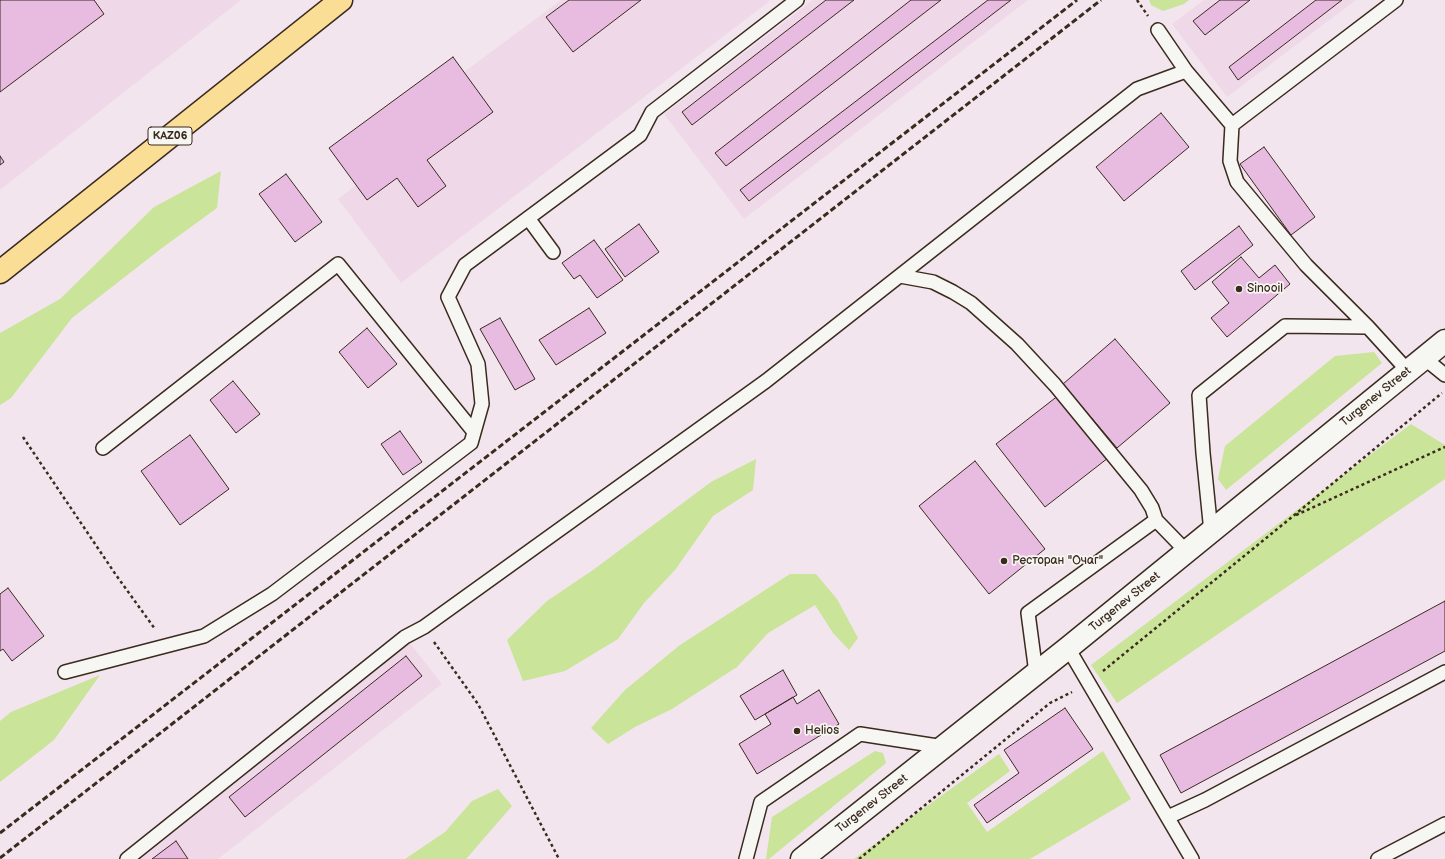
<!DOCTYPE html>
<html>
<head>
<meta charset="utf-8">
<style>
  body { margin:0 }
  canvas { display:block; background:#f2e5ed }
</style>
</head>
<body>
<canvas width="1445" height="859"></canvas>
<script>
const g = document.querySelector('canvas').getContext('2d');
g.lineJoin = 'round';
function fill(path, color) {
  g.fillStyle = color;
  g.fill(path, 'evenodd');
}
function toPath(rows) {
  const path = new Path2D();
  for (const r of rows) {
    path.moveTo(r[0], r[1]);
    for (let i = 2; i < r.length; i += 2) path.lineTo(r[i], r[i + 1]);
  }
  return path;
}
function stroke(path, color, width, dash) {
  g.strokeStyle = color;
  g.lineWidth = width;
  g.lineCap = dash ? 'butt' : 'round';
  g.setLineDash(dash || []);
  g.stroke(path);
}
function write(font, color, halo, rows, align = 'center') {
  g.font = font + ' "Balsamiq Sans",sans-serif';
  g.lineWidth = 3.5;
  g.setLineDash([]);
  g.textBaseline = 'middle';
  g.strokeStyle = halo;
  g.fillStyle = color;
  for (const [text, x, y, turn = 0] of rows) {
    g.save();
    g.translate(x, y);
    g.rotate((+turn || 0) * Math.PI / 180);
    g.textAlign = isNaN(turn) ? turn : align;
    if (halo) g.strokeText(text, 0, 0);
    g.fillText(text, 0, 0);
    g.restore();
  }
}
const built = toPath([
  [0,0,241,0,0,190],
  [561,0,771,0,401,283,338,199,356,185,329,148,453,57,464,72],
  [813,0,1028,0,744,219,664,114],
  [1204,0,1356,0,1227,97,1172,24],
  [405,637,442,684,218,859,127,859]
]);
const green = toPath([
  [1149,0,1189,0,1184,4,1163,11,1151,5],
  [221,171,217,208,162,248,72,318,11,398,0,405,0,333,60,299,154,207],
  [1374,352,1382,363,1226,490,1218,479,1225,446,1335,356],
  [1411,424,1445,445,1445,479,1117,703,1091,665],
  [756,459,753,490,713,516,675,570,644,603,618,639,565,671,523,681,507,640,547,601,593,570,711,482],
  [790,574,816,574,837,599,858,638,849,650,833,633,815,605,768,633,737,667,672,709,635,727,608,744,591,728,625,690,680,645],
  [100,675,54,740,0,782,0,721,11,712],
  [875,751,883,753,886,763,769,859,766,859,772,817],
  [1103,751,1131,799,1030,859,854,859,999,754,1010,771,967,803,987,832],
  [498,789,512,806,466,859,405,859,445,832,472,801]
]);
const building = toPath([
  [0,0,94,0,104,14,0,92,0,0],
  [569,0,641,0,573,52,546,17,569,0],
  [826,0,854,0,692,125,682,112,826,0],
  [911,0,941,0,726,166,715,153,911,0],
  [988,0,1011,0,749,201,740,190,988,0],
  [1220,0,1250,0,1205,35,1193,21,1220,0],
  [1316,0,1342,0,1238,80,1229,67,1316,0],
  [453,57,493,112,427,160,446,186,418,207,397,178,367,200,329,148,453,57],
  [1161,113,1189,147,1124,201,1096,167,1161,113],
  [1264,147,1315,217,1291,235,1240,164,1264,147],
  [0,156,4,162,0,165,0,156],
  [286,174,322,222,295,242,259,194,286,174],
  [639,224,659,252,625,277,605,249,639,224],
  [1239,226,1253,245,1195,290,1181,271,1239,226],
  [594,240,623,280,597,298,580,275,574,279,562,263,594,240],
  [1241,257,1259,278,1275,265,1290,284,1227,337,1211,318,1229,303,1212,282,1241,257],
  [589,308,606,333,556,365,539,340,589,308],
  [500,318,535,379,515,390,480,329,500,318],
  [367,328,397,364,368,388,339,352,367,328],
  [1115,339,1170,403,1117,448,1063,384,1115,339],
  [233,381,260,414,236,433,210,400,233,381],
  [1059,395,1108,458,1045,507,996,444,1059,395],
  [400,431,422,462,403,475,381,444,400,431],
  [190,435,229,489,180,525,141,471,190,435],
  [975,461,1045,549,989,594,919,506,975,461],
  [8,588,44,636,12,661,3,649,0,651,0,594,8,588],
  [1445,601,1445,651,1181,793,1160,755,1445,601],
  [406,656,422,676,245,817,229,797,406,656],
  [783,670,797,695,755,720,740,696,783,670],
  [819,690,839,724,757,774,739,744,771,724,765,714,793,697,797,704,819,690],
  [1065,708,1093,749,987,823,974,805,1019,773,1004,750,1065,708],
  [176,841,188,859,152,859,176,841]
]);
const path = toPath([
  [1137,0,1148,16],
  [23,437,116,575,155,629],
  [1296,515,1445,447],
  [434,642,478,704,559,859],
  [1103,671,1292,517,1442,393],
  [859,859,1050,703,1072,692]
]);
const lane = toPath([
  [1158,30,1186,71,1232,125,1230,161,1237,182,1306,265,1368,327],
  [1232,125,1396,0],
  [528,218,553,252],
  [900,276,933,282,953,292,971,303,1017,344,1055,385,1141,490,1152,508,1156,520],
  [1424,358,1445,375],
  [103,448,338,264,474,432],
  [1211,532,1203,453,1199,395,1285,326,1368,327,1408,371],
  [1068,648,1192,859],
  [65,672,204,636,272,594,471,443,482,404,478,364,448,297,465,265,640,135,652,112,797,0],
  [1036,673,1028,613,1156,520,1187,552],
  [1168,817,1205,800,1445,672],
  [127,859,405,637,424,627,766,381,1137,89,1186,71],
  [746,859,761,802,860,734,944,747],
  [1378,859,1445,824]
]);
const secondary = toPath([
  [802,859,1068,648,1445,341]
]);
const highway = toPath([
  [0,272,341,0]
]);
const rail = toPath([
  [0,833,1077,0],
  [0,858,1101,0]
]);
const markers = [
  [1239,289,4,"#3b2a1e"],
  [1004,561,4,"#3b2a1e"],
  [797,731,4,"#3b2a1e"]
];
const shields = [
  [170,136,44]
];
const shieldNames = [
  ["KАZ06",170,136]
];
const poiNames = [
  ["Sinooil",1247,289],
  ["Ресторан \"Очаг\"",1012,561],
  ["Helios",805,731]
];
const streetNames = [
  ["Turgenev Street",1376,397,-39],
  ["Turgenev Street",1125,602,-39],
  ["Turgenev Street",872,804,-38]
];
fill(built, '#efd9e9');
fill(green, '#cae49a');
fill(building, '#e8bce1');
stroke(building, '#3b2a1e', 1);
stroke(lane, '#3b2a1e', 16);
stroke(secondary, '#3b2a1e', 25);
stroke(highway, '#3b2a1e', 25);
stroke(path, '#3b2a1e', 2.5, [3, 3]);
stroke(lane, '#f6f6f2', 13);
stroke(secondary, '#f6f6f2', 22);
stroke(highway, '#fbde96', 22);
stroke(rail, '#3b2a1e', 3, [6, 3]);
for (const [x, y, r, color] of markers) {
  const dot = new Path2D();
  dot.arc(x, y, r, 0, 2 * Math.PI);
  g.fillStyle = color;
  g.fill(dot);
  stroke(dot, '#f6f6f2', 1.5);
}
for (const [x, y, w] of shields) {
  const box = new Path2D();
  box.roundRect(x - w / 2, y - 9, w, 18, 3);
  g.fillStyle = '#f6f6f2';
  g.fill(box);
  stroke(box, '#3b2a1e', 1);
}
write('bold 11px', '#3b2a1e', null, shieldNames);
write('12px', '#3b2a1e', '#f6f6f2', poiNames, 'left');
write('12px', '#3b2a1e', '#f6f6f2', streetNames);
</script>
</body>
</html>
